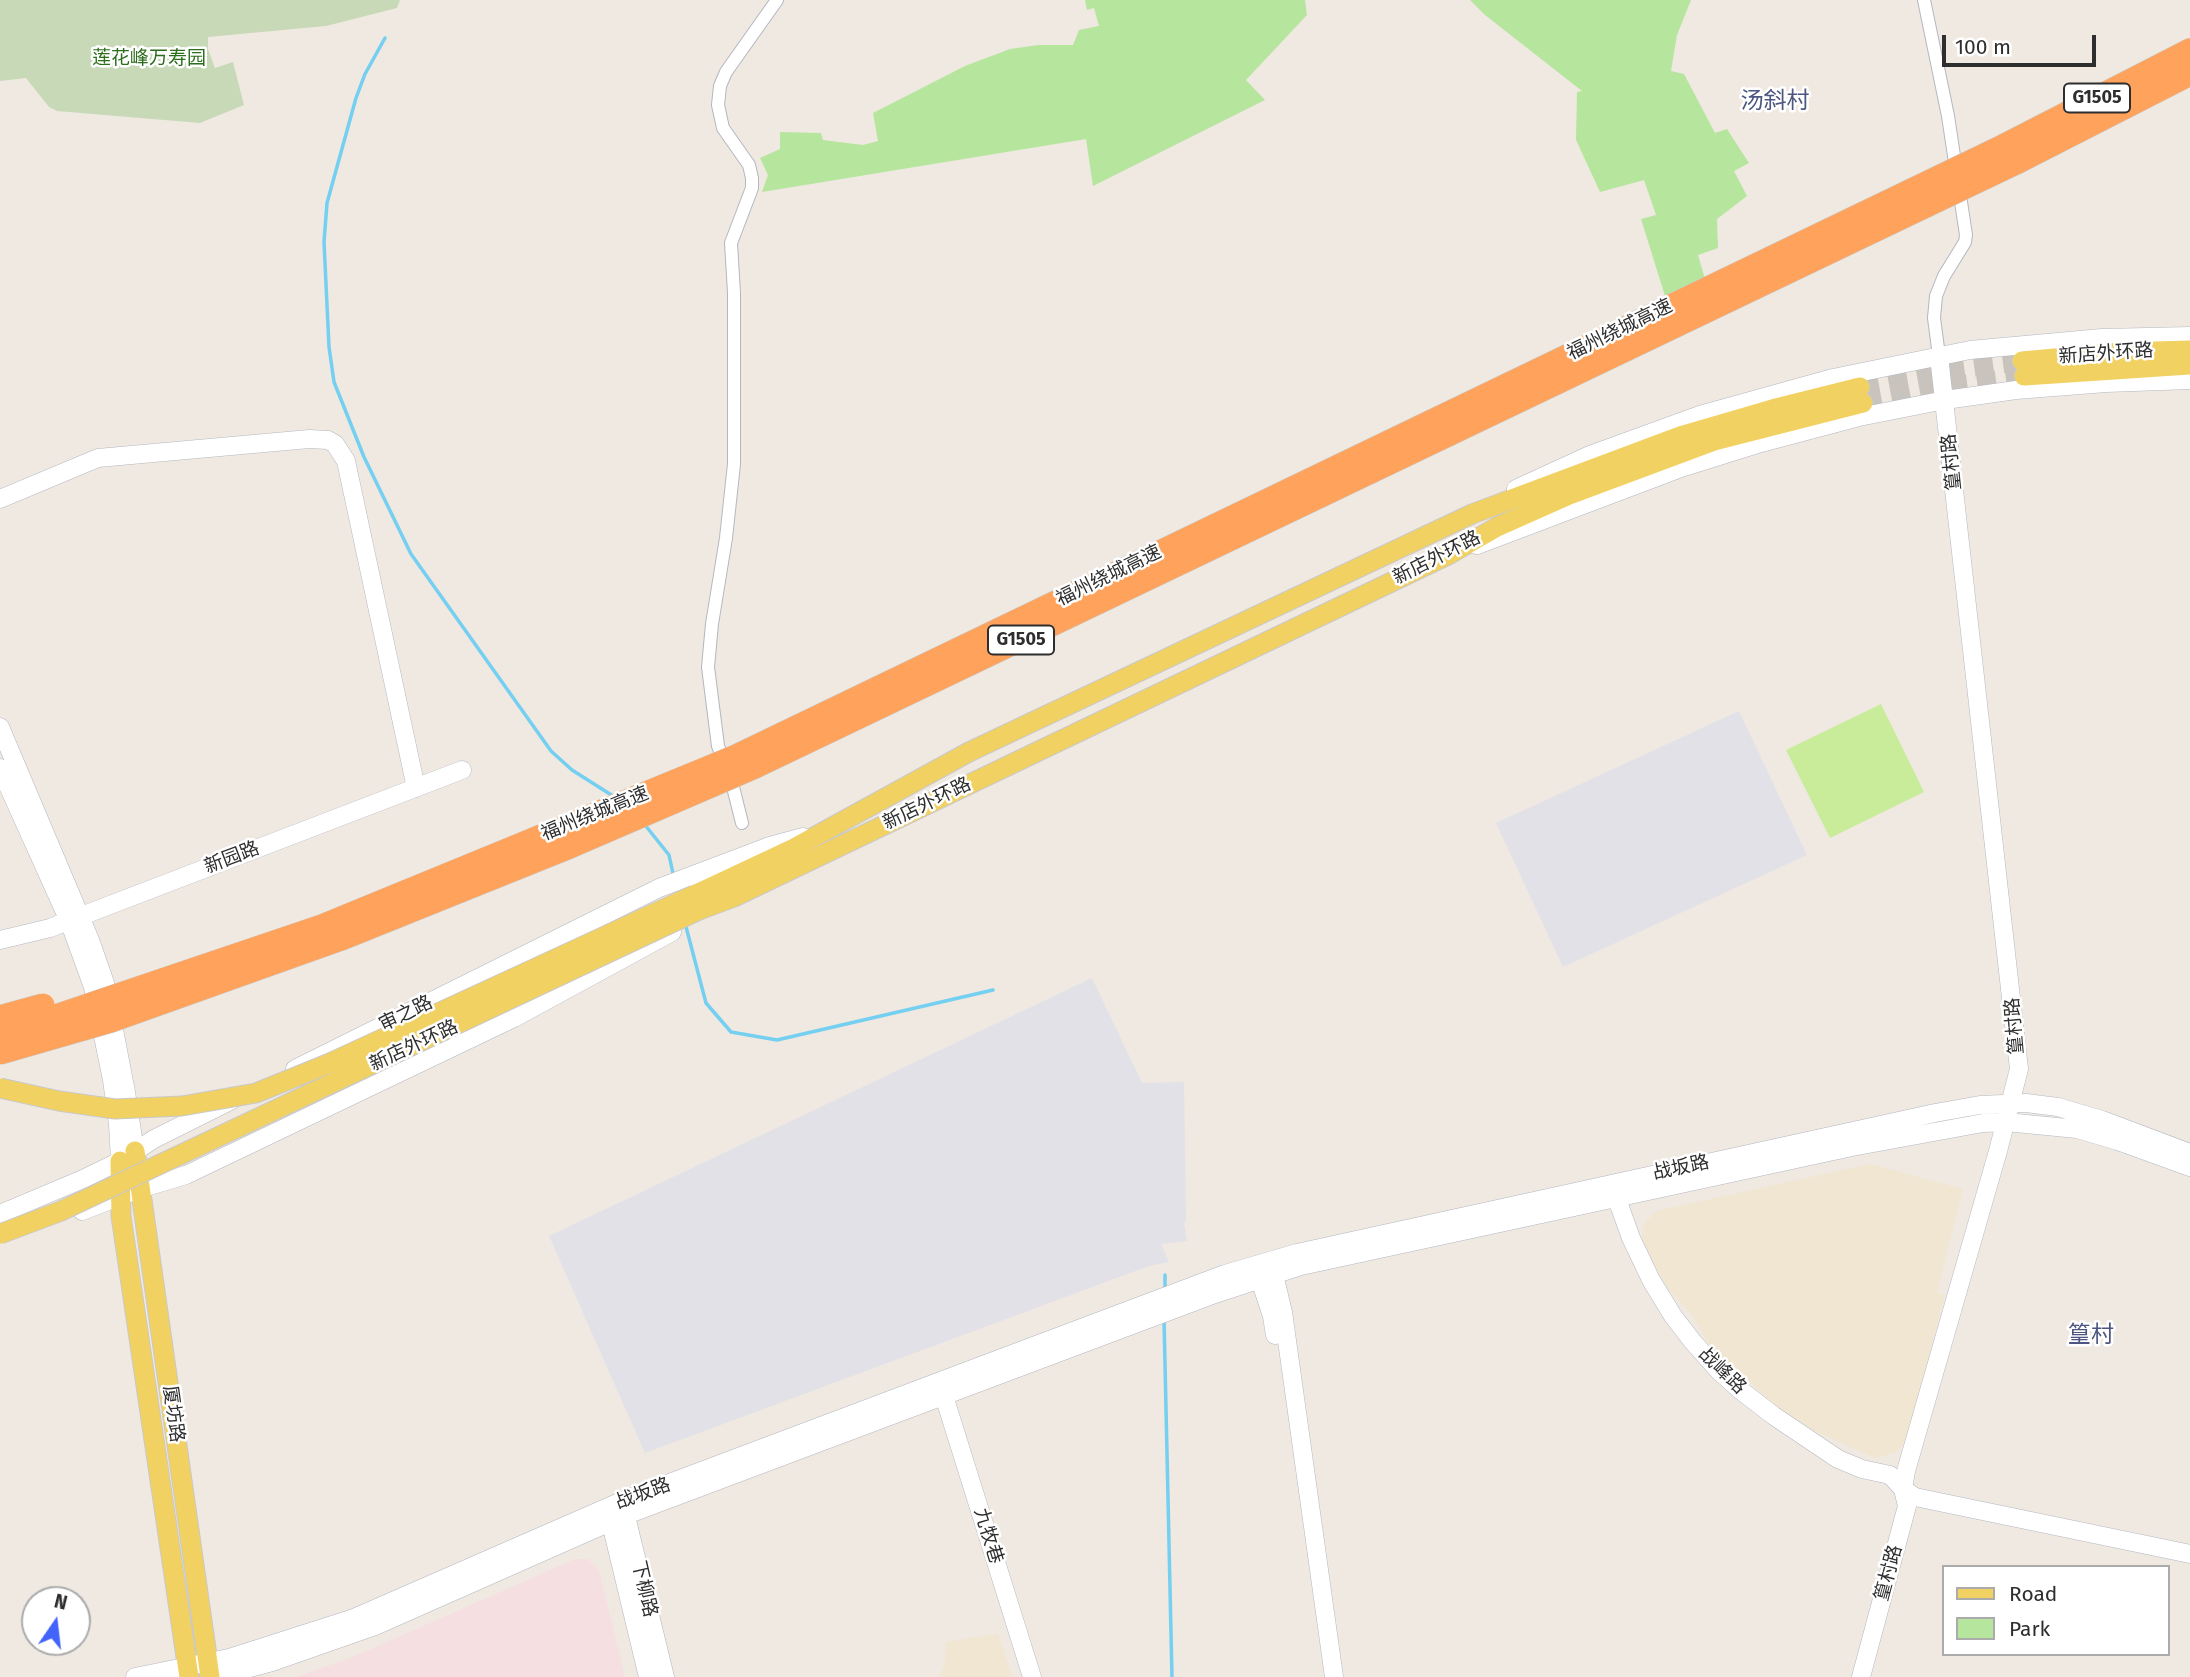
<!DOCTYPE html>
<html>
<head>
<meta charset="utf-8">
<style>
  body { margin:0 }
  #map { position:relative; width:2190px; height:1677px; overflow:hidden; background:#efe9e1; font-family:"Fira Sans",sans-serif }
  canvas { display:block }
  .legend { position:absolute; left:1942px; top:1565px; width:228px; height:91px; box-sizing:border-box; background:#fff; border:2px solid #ababab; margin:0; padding:9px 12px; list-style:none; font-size:21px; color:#2e2e2e }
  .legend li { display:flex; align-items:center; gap:14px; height:35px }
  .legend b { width:35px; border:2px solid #ababab }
  .north { position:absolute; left:21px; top:1586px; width:70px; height:70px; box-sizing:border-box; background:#fff; border:2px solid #ababab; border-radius:50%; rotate:14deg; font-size:19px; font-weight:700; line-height:28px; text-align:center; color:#2e2e2e }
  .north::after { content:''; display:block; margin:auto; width:24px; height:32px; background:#4264fb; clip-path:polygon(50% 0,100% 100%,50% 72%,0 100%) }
  .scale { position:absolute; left:1942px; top:35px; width:154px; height:32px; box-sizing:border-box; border:4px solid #2e2e2e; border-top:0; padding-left:9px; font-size:21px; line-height:24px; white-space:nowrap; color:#2e2e2e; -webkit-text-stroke:5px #fff; paint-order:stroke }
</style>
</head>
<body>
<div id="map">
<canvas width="2190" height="1677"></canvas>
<ul class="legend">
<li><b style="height:9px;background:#f2d163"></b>Road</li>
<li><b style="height:19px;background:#b6e59e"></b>Park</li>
</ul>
<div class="north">N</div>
<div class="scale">100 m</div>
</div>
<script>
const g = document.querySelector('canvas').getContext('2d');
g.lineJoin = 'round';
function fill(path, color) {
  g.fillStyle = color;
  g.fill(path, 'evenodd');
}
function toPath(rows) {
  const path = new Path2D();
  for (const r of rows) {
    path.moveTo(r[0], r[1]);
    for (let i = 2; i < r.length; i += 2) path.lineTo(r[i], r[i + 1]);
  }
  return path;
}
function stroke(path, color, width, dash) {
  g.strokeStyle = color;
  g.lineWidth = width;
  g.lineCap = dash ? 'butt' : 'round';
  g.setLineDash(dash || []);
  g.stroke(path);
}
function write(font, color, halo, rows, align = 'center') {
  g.font = font + ' "Fira Sans","Noto Sans SC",sans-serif';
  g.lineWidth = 5;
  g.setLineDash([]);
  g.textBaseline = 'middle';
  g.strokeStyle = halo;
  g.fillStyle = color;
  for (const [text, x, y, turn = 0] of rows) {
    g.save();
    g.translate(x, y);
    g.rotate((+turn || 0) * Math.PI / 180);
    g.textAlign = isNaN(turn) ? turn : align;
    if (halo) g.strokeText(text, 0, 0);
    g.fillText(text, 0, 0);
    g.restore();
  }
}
const industrial = toPath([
  [1739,711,1807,855,1563,967,1496,823],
  [1092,978,1142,1083,1184,1082,1186,1222,1184,1223,1187,1241,1161,1244,1169,1262,1149,1266,645,1453,549,1236]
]);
const education = toPath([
  [1870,1164,1963,1189,1937,1292,1945,1295,1907,1440,1895,1453,1875,1458,1815,1431,1776,1406,1709,1345,1693,1316,1666,1286,1642,1243,1642,1236,1645,1223,1656,1211],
  [998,1634,1012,1677,940,1677,945,1661,946,1642]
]);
const medical = toPath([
  [575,1559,588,1559,599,1570,625,1677,296,1677,353,1657]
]);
const green = toPath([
  [1085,0,1305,0,1307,15,1246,80,1265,100,1093,186,1086,139,762,192,768,175,760,158,780,149,780,132,821,133,823,140,863,145,878,141,873,113,965,66,1010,49,1038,45,1073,45,1079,30,1099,26,1094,8,1087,10],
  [1470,0,1691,0,1677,35,1671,71,1684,74,1715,133,1727,129,1749,163,1734,171,1747,196,1717,219,1718,248,1698,255,1705,279,1665,296,1641,219,1656,215,1644,180,1600,192,1576,140,1577,92,1582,91,1485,15]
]);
const cemetery = toPath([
  [0,0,400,0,397,8,326,26,208,37,208,49,215,68,233,62,244,105,200,123,57,111,49,107,26,78,0,81]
]);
const pitch = toPath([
  [1881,704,1924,792,1830,838,1786,750]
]);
const stream = toPath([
  [385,38,365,74,356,98,327,203,324,242,329,347,334,382,364,457,411,554,551,751,572,770,613,796],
  [645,825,669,855,674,878],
  [685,923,706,1003,731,1032,777,1040,993,990],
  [1165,1290,1165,1275],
  [1164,1319,1172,1677]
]);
const primaryTunnel = toPath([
  [1860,387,1939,372,2022,361],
  [1863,403,1944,387,2024,376]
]);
const street = toPath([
  [1924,0,1948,116,1966,235,1965,242,1944,276,1936,296,1934,318,1939,356],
  [742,823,732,783,718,746,708,667,712,624,726,538,734,464,734,293,731,243,752,188,752,178,749,165,723,128,718,105,720,86,726,72,777,0]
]);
const secondary = toPath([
  [1516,489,1590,455,1700,415,1833,378,1970,350,2102,338,2190,336],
  [0,499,98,458,309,439,328,440,335,444,346,461,416,788],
  [1477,545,1678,469,1761,443,1859,417,1945,400,2016,390,2106,383,2190,380],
  [0,727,90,940,105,983,126,1092,135,1151],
  [0,768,69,921,93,987,112,1080,118,1124,120,1161],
  [0,940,50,928,462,770],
  [295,1069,659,888,770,846,803,837],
  [1613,1188,1631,1238,1651,1280,1673,1316,1693,1342,1719,1371,1739,1389,1774,1416,1838,1459,1862,1469,1890,1475,1903,1489,1915,1497,2190,1554],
  [82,1211,139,1189,186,1175,514,1018,672,932],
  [0,1214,83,1179,120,1161,154,1139,232,1100],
  [1271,1262,1283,1312,1334,1677],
  [1256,1268,1272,1316,1275,1335],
  [944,1396,1032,1677],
  [623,1504,665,1677],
  [608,1511,648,1677],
  [135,1677,229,1658,354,1618,622,1501,1225,1274,1297,1253,1935,1113,1980,1105,2026,1103,2058,1107,2102,1120,2190,1153],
  [216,1677,272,1662,375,1626,626,1515,1212,1295,1301,1266,1852,1147,1983,1123,2006,1122,2077,1129,2118,1141,2190,1167],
  [1861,1677,1907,1506,1903,1489,1906,1471,1998,1151,2019,1069,1939,356]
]);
const primary = toPath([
  [2022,361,2120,352,2190,350],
  [2024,376,2190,365],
  [694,895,794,848,969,752,1472,514,1683,435,1772,409,1860,387],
  [699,910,734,897,1450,554,1497,527,1569,495,1714,441,1863,403],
  [135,1151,210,1677],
  [120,1161,121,1216,189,1677]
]);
const highway = toPath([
  [2005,145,2190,50],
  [2016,163,2190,74]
]);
const primaryBridge = toPath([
  [0,1088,59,1101,115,1109,182,1106,256,1093,330,1063,694,895],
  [0,1234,61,1211,699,910]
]);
const highwayBridge = toPath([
  [0,1017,43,1005],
  [0,1035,322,926,734,757,2005,145],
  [0,1053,111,1021,341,939,572,846,755,767,2016,163]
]);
const shields = [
  [2097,98,66],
  [1021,640,66]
];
const shieldNames = [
  ["G1505",2097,98],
  ["G1505",1021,640]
];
const parkNames = [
  ["莲花峰万寿园",149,59]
];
const streetNames = [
  ["福州绕城高速",1620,330,-26],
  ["新店外环路",2106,354,-4],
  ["篁村路",1952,462,-96],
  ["新店外环路",1437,558,-27],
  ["福州绕城高速",1109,576,-26],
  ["新店外环路",927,804,-26],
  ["福州绕城高速",595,814,-22],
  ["新园路",232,858,-21],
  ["审之路",406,1014,-26],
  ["篁村路",2015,1026,-95],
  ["新店外环路",414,1046,-25],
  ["战坂路",1681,1168,-12],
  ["战峰路",1722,1371,44],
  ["厦坊路",173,1414,82],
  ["战坂路",643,1494,-20],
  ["九牧巷",988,1536,73],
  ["篁村路",1889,1573,-75],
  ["下柳路",644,1589,77]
];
const quarterNames = [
  ["汤斜村",1775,102],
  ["篁村",2091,1336]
];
fill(industrial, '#e3e1e8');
fill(education, '#f0e6d1');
fill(medical, '#f5dfe0');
fill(green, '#b6e59e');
fill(cemetery, '#c8d9b8');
fill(pitch, '#c9ec9a');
stroke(stream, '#75cff0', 3.5);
stroke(primaryTunnel, '#c8c4bd', 19, [19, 10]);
stroke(street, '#b4b7c1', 14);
stroke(secondary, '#b4b7c1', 19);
stroke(primary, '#c9c9c9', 21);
stroke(highway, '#c9c9c9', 24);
stroke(street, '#fff', 12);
stroke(secondary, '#fff', 18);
stroke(primary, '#f2d163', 19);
stroke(highway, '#ffa35c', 23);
stroke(primaryBridge, '#c9c9c9', 21, []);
stroke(highwayBridge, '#c9c9c9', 24, []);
stroke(primaryBridge, '#f2d163', 19);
stroke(highwayBridge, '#ffa35c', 23);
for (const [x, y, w] of shields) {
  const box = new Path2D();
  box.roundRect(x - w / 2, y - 14.5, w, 29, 5);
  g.fillStyle = '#fff';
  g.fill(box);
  stroke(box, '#2e2e2e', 2);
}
write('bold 18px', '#2e2e2e', null, shieldNames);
write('19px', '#2c6e1b', '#fff', parkNames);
write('19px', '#2e2e2e', '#fff', streetNames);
write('23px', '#4d5680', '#fff', quarterNames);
</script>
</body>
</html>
